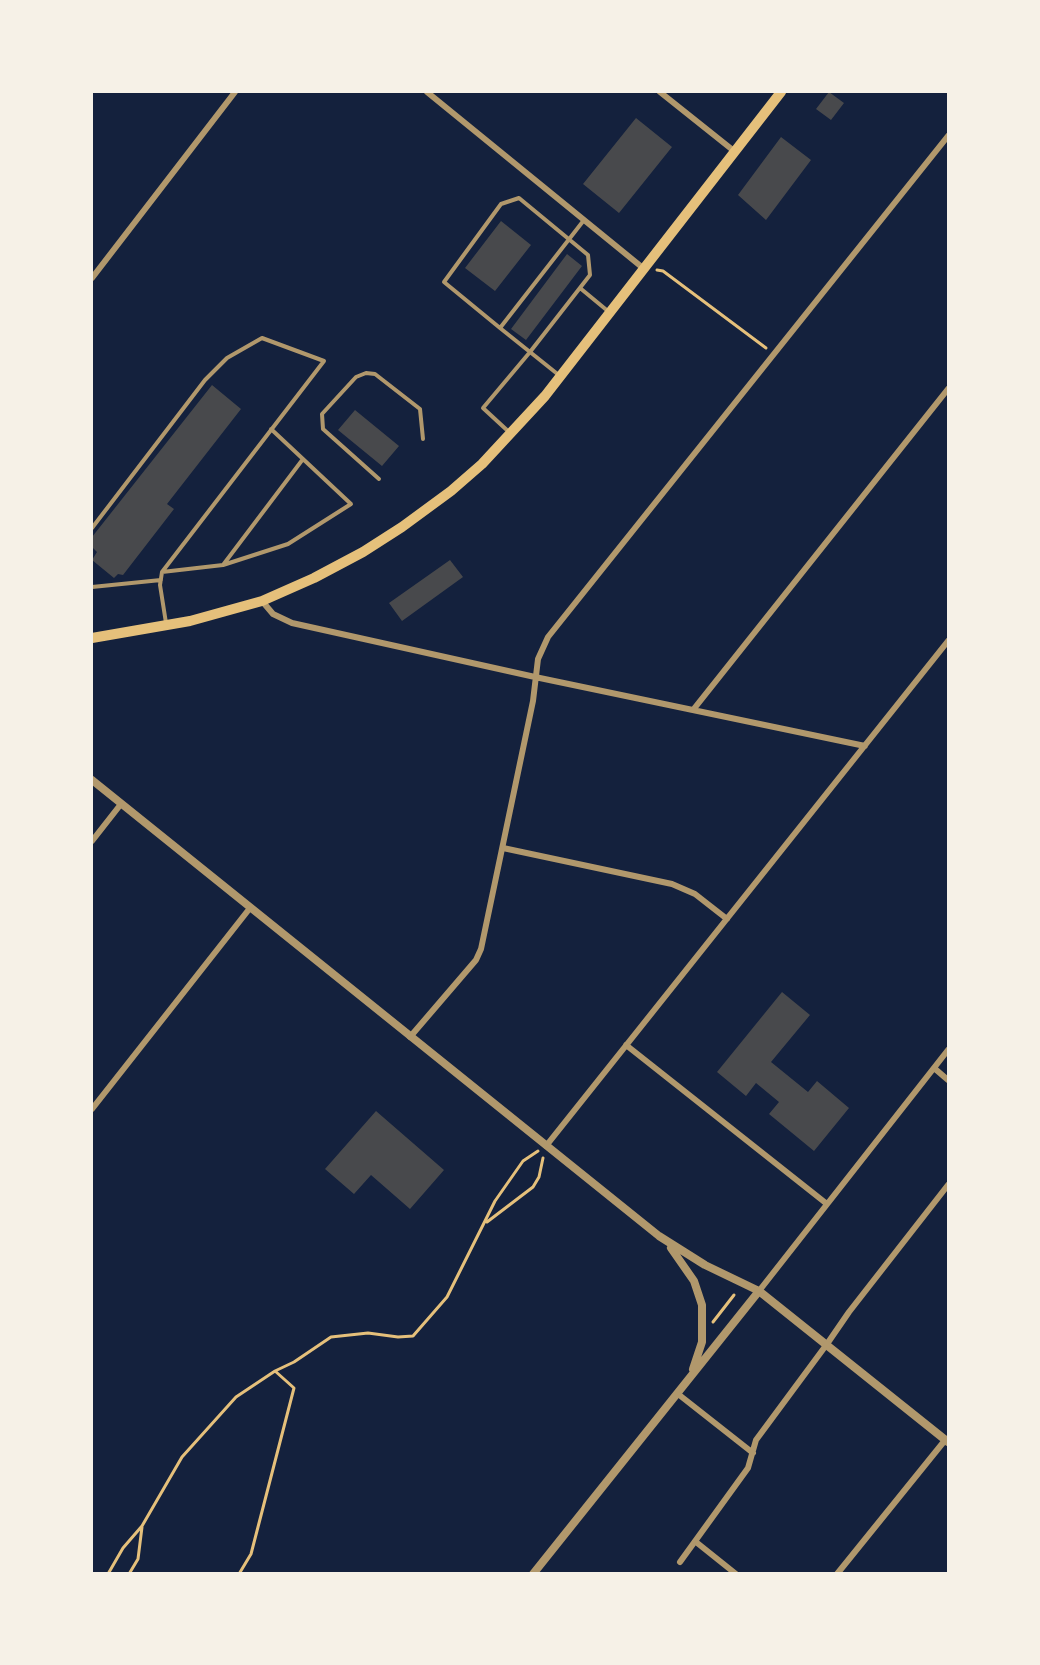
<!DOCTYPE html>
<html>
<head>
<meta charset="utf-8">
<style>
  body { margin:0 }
  #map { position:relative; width:1040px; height:1665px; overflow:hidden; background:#14213d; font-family:"DejaVu Sans",sans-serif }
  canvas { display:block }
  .frame { position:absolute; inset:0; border:93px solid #f6f1e7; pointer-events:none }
</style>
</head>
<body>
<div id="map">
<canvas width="1040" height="1665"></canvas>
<div class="frame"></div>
</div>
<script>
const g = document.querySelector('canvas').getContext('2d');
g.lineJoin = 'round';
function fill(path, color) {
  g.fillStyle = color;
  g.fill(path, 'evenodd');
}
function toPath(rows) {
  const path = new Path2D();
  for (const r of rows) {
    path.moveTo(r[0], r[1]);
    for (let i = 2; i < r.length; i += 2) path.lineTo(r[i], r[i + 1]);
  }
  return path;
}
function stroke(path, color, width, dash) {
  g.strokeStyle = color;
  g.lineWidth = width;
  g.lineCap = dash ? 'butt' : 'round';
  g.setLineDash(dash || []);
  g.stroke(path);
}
const building = toPath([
  [829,92,844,103,831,120,816,109],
  [636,118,672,147,619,213,583,184],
  [781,137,811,160,766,220,738,195],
  [501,221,531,245,495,291,465,268],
  [567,254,582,266,526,340,511,329],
  [212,385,241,409,167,504,174,509,123,575,118,574,114,578,92,560,97,552,92,547,92,537],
  [355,410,399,446,382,466,338,430],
  [450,560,463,577,402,621,389,603],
  [782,992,810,1015,771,1062,808,1092,817,1081,849,1108,814,1151,769,1114,779,1102,756,1083,746,1096,717,1072],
  [376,1111,444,1170,410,1209,371,1175,354,1194,325,1169]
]);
const path = toPath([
  [657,270,663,271,766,348],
  [487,1222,533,1187,539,1177,543,1158],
  [713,1322,734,1295],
  [108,1574,123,1548,142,1526,182,1457,236,1397,275,1371,294,1362,331,1337,368,1333,398,1337,413,1336,447,1297,495,1201,523,1161,538,1151],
  [129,1574,138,1559,142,1527],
  [239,1574,251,1554,294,1388,275,1371]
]);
const service = toPath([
  [580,288,609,312],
  [500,328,444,282,501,204,519,198,588,255,590,275,530,352,483,408,509,432],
  [560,376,500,328,584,220],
  [379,479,323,429,322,414,356,377,366,373,375,374,420,409,423,439],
  [92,528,205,380,227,358,262,338,324,361,162,572,160,585,166,623],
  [223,565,288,544,351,504,271,429],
  [162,572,223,565,303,459],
  [92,587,161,580]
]);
const minor = toPath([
  [427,92,643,268],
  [660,92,734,151],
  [92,278,235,92],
  [262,601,273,614,292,623,535,677,865,746],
  [693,710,948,389],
  [92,841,121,804],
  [503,848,672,884,695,894,727,919],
  [410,1037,476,960,481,949,533,701,538,659,548,637,948,136],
  [626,1045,827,1204],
  [934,1068,948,1080],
  [92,1109,250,908],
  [546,1146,948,641],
  [759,1291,948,1050],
  [678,1394,753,1453],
  [696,1542,736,1574],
  [680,1562,748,1468,756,1440,827,1344,849,1312,948,1185],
  [837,1574,946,1439]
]);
const tertiary = toPath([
  [92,780,659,1236,705,1265,759,1291,948,1442],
  [671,1248,694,1281,702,1305,702,1342,693,1369],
  [533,1574,759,1291]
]);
const primary = toPath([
  [92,638,190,621,262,601,314,578,363,552,402,527,451,491,482,464,545,396,781,92]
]);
fill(building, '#48494c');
stroke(path, '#e5c07b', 3);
stroke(service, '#b1986c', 4);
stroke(minor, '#b1986c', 6);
stroke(tertiary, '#b1986c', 8);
stroke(primary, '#e5c07b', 10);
</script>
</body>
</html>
